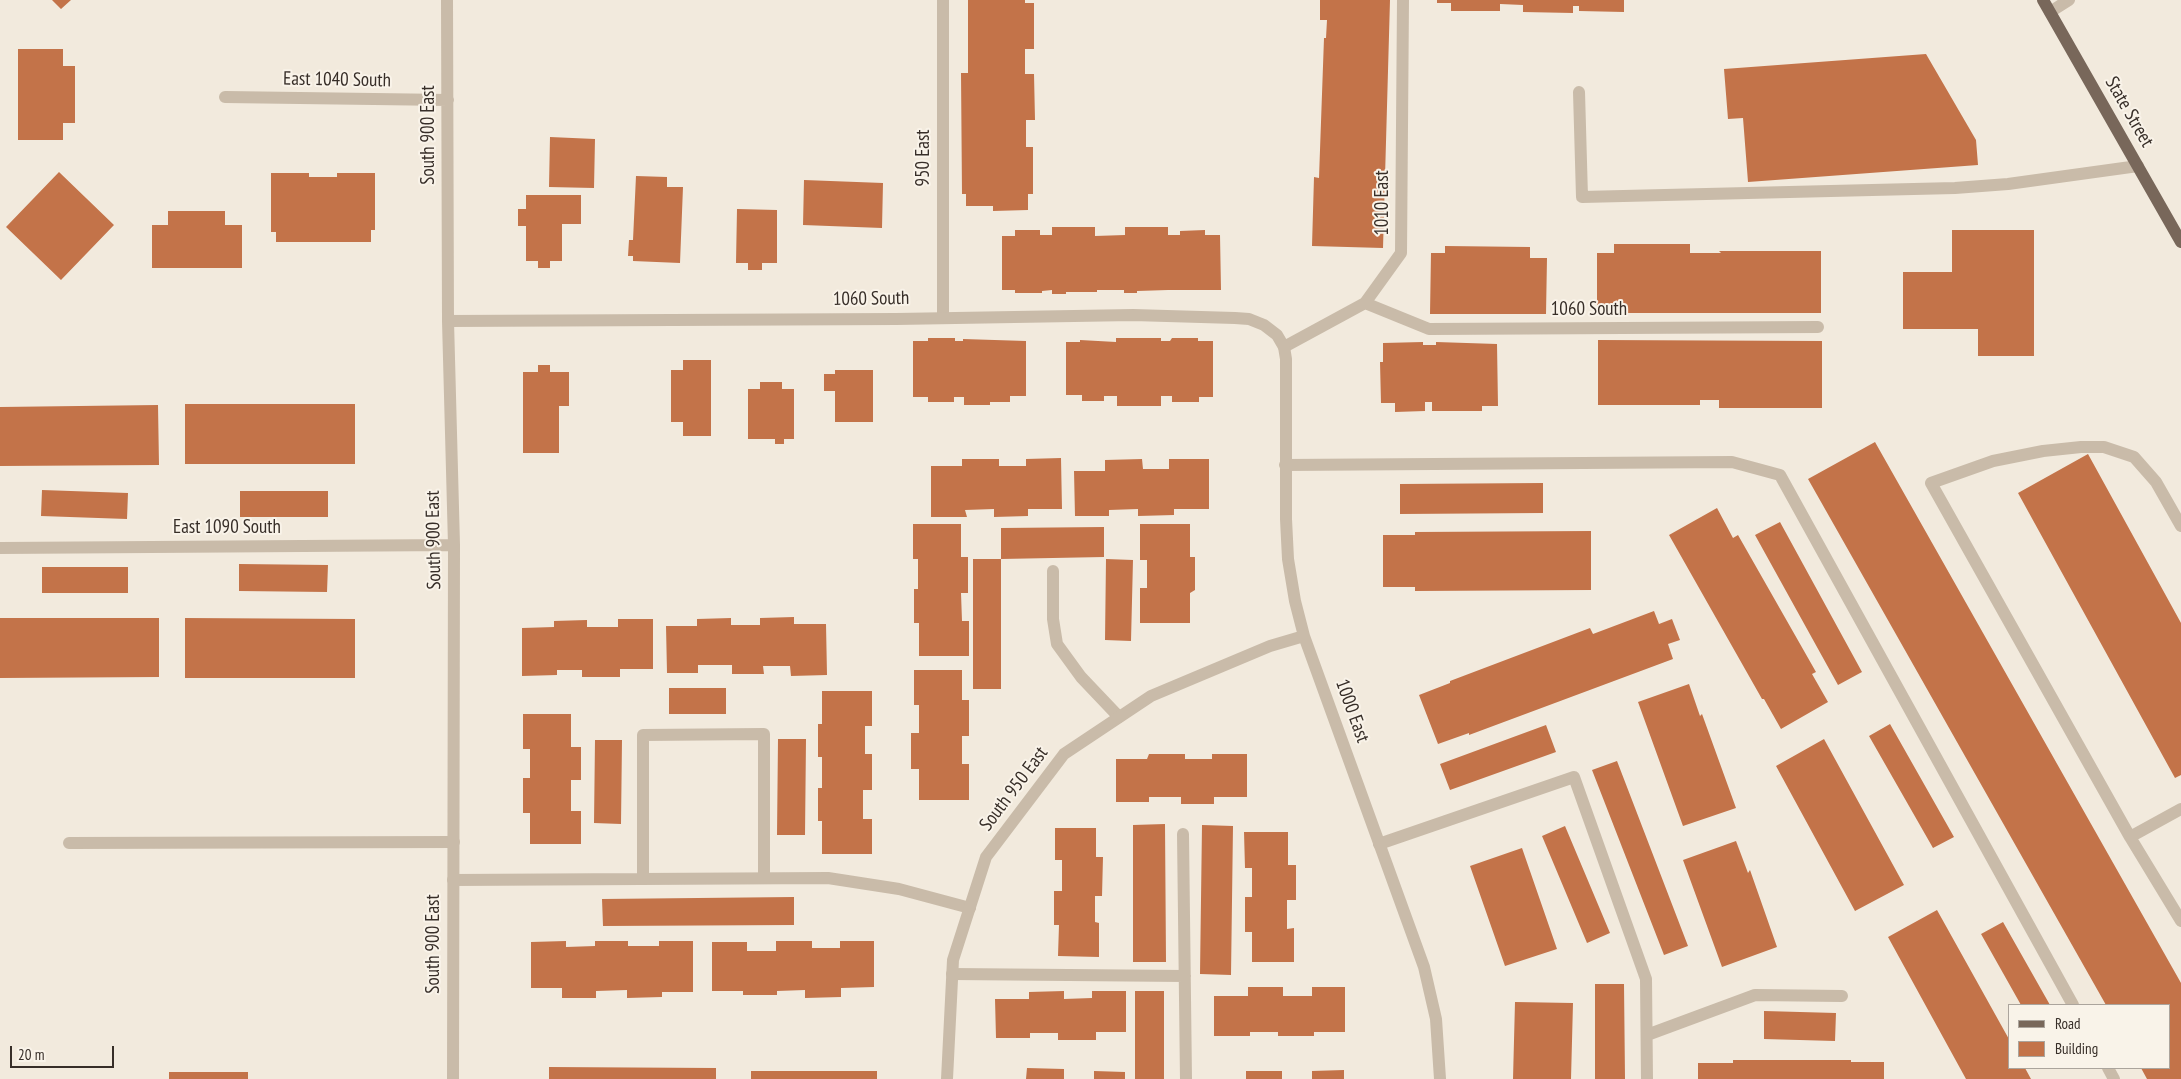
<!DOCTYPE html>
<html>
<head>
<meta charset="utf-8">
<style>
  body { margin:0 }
  #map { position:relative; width:2181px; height:1079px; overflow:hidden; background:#f2eadd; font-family:"PT Sans Narrow",sans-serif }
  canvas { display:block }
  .legend { position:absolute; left:2008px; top:1004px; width:162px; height:65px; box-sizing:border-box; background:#f9f3e9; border:1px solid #aba49c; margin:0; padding:6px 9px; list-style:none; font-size:15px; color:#372e28 }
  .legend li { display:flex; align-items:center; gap:10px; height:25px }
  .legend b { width:25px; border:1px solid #aba49c }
  .scale { position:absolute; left:10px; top:1046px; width:104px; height:22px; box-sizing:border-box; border:2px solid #372e28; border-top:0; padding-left:6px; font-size:15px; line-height:18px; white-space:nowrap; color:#372e28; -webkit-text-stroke:4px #f9f3e9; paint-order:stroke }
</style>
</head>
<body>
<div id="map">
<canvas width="2181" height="1079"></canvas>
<ul class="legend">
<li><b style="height:6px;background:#78675a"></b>Road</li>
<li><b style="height:14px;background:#c37349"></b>Building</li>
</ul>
<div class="scale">20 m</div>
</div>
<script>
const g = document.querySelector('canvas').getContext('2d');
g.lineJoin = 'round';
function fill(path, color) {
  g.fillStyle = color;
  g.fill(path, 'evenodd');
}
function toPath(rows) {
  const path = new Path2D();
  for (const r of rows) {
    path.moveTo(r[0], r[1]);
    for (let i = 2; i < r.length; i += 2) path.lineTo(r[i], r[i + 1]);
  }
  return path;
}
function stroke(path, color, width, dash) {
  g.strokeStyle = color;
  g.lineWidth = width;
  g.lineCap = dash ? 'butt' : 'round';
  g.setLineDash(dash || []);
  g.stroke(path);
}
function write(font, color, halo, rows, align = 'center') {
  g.font = font + ' "PT Sans Narrow",sans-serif';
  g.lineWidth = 4;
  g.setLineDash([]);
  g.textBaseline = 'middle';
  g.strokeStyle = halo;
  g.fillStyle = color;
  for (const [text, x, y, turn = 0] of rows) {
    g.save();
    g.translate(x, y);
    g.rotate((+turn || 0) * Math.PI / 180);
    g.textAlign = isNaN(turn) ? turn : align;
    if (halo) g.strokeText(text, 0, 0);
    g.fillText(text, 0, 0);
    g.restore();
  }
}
const building = toPath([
  [52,0,71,0,61,9],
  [968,0,1025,0,1025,3,1034,3,1034,49,1025,49,1025,74,1034,74,1035,120,1026,120,1026,147,1033,147,1033,194,1028,194,1028,210,993,211,993,206,966,206,966,194,962,194,961,73,968,73],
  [1320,0,1390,0,1383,248,1312,246,1314,177,1319,178,1324,38,1326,38,1327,20,1320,20],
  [1437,0,1624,0,1624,12,1579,11,1579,6,1573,6,1573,13,1523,12,1523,5,1500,4,1500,11,1451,11,1451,3,1437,3],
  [18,49,63,49,63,66,75,66,75,123,63,123,63,140,18,140],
  [1926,54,1976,140,1978,165,1748,182,1743,118,1728,119,1724,69],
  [550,137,595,139,594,188,549,187],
  [59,172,114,225,61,280,6,227],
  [271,173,309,173,309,177,337,177,337,173,375,173,375,230,371,230,371,242,276,242,276,232,271,232],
  [636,176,667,177,667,187,683,187,680,263,633,261,633,256,628,256,629,240,633,240],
  [804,180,883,183,882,228,803,225],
  [526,195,581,195,581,224,562,224,562,261,550,261,550,268,538,268,538,261,526,261,526,226,518,226,518,209,526,209],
  [737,209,777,210,777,263,762,263,762,270,748,270,748,263,736,263],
  [168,211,225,211,225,225,242,225,242,268,152,268,152,225,168,225],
  [1052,227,1095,227,1095,236,1125,235,1125,227,1168,227,1168,235,1180,235,1180,231,1205,230,1205,235,1220,235,1221,290,1168,290,1137,291,1137,293,1124,293,1124,290,1097,290,1097,292,1066,292,1066,294,1052,294,1052,290,1042,291,1042,293,1015,293,1015,290,1002,290,1002,236,1015,236,1015,230,1040,230,1040,235,1052,235],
  [1952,230,2034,230,2034,356,1978,356,1978,329,1903,329,1903,272,1952,272],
  [1614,244,1690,244,1690,253,1721,253,1719,251,1821,251,1821,313,1597,313,1597,253,1614,253],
  [1445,246,1530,247,1530,258,1547,258,1546,314,1430,314,1431,253,1445,253],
  [928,338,955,338,955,341,963,341,963,339,1026,341,1026,396,1010,396,1010,402,990,402,990,405,964,405,964,397,954,397,954,402,928,402,928,397,913,397,913,341,928,341],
  [1116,338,1161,338,1161,341,1170,341,1172,338,1198,338,1198,341,1213,341,1213,397,1199,397,1199,402,1172,402,1172,396,1161,396,1161,406,1117,406,1117,396,1104,396,1104,401,1082,401,1082,395,1066,395,1066,342,1080,342,1080,340,1116,342],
  [1598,340,1822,341,1822,408,1719,408,1719,400,1700,400,1700,405,1598,405],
  [1423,342,1423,345,1436,345,1436,342,1497,344,1498,406,1482,406,1482,411,1432,411,1432,402,1425,402,1425,411,1395,412,1395,403,1381,403,1380,362,1383,362,1383,343],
  [683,360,711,360,711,436,683,436,683,422,671,422,671,370,683,370],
  [538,365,550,365,550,372,569,372,569,406,559,406,559,453,523,453,523,372,538,372],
  [835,370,873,370,873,422,835,422,835,391,824,391,824,374,835,374],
  [760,382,782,382,782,389,794,389,794,439,784,439,784,444,775,444,775,439,748,439,748,389,760,389],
  [185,404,355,404,355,464,185,464],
  [158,405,159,465,0,466,0,407],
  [1875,442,2181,983,2181,1079,2147,1079,2141,1068,2170,1068,2170,1005,2106,1005,1808,479],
  [2088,454,2181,623,2181,775,2175,778,2018,493],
  [1061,458,1062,509,1028,509,1028,516,994,517,994,509,965,510,967,517,931,517,931,466,962,466,962,459,999,459,999,466,1026,466,1026,459],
  [1142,459,1143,469,1169,469,1169,459,1209,459,1209,509,1174,509,1174,515,1138,516,1138,509,1109,510,1109,516,1075,516,1074,471,1105,471,1105,460],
  [1543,483,1543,513,1400,514,1400,484],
  [42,490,128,493,127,519,41,516],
  [240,491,328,491,328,517,240,517],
  [1717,508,1733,538,1738,535,1816,672,1812,674,1828,702,1781,729,1764,699,1762,699,1669,535],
  [1780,522,1862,672,1838,685,1755,535],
  [913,524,961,524,961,557,968,557,968,593,961,593,962,621,969,621,969,656,919,656,919,623,914,623,914,589,918,589,918,559,913,559],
  [1140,524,1190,524,1190,557,1195,557,1195,590,1190,593,1190,623,1140,623,1140,588,1147,588,1147,560,1140,560],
  [1104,527,1104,557,1001,559,1001,528],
  [1591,531,1591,590,1415,591,1415,587,1383,587,1383,535,1415,535,1415,532],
  [973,559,1001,559,1001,689,973,689],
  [1106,559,1133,560,1131,641,1105,640],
  [239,564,328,565,327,592,239,591],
  [42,567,128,567,128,593,42,593],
  [1654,611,1659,624,1672,619,1680,640,1668,644,1673,659,1469,735,1469,733,1438,744,1419,695,1450,683,1450,681,1590,628,1593,634],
  [794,617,794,624,826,624,827,675,791,676,790,666,763,666,764,674,732,674,732,665,698,665,698,673,667,673,666,626,697,626,697,619,731,618,731,625,760,625,760,618],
  [0,618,159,618,159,677,0,678],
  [185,618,355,619,355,678,185,678],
  [618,619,653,619,653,669,620,669,620,677,582,677,582,670,557,670,557,675,522,676,522,628,554,627,554,621,587,620,587,627,618,627],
  [914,670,962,670,962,700,969,700,969,736,962,736,962,764,969,764,969,800,919,800,919,769,911,769,911,733,919,733,919,705,914,705],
  [1689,684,1700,716,1702,714,1736,808,1683,826,1638,702],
  [669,688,726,688,726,714,669,714],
  [822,691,872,691,872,726,865,726,865,754,872,754,872,790,863,790,863,819,872,819,872,854,822,854,822,821,818,821,818,788,822,788,822,757,818,757,818,724,822,724],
  [523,714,571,714,571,747,581,747,581,780,571,780,571,811,581,811,581,844,530,844,530,813,523,813,523,778,530,778,530,749,523,749],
  [1890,724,1954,837,1933,848,1869,736],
  [1546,725,1556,752,1450,790,1440,764],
  [778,739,806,739,805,835,777,835],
  [1824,739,1904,885,1855,911,1776,766],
  [595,740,622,740,621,824,594,823],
  [1149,754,1185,754,1185,759,1212,759,1212,754,1247,754,1247,797,1214,797,1214,804,1181,804,1181,797,1149,797,1149,802,1116,802,1116,759,1147,759],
  [1617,761,1688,946,1664,955,1592,770],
  [1165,824,1166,962,1133,962,1133,825],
  [1202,825,1233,826,1231,975,1200,974],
  [1565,826,1610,933,1587,943,1542,836],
  [1055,828,1096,828,1096,857,1103,857,1102,896,1095,896,1095,922,1099,923,1099,957,1058,956,1059,925,1054,925,1054,891,1062,891,1062,860,1055,860],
  [1244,832,1288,832,1288,865,1296,865,1296,900,1287,900,1287,929,1294,928,1294,962,1252,962,1252,932,1245,932,1245,897,1252,897,1252,868,1245,868],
  [1736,841,1748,873,1750,870,1777,947,1722,967,1683,860],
  [1522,848,1557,949,1505,966,1470,866],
  [794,897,794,925,603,926,602,899],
  [1937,910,2010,1041,2010,1068,2025,1068,2031,1079,1966,1079,1888,937],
  [2003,922,2050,1005,2021,1005,1981,934],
  [566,941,566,947,595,946,595,941,628,941,628,946,659,946,659,941,693,941,693,992,662,992,662,997,627,998,627,990,596,991,596,998,562,998,562,988,531,988,531,942],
  [776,941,812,941,812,948,840,948,840,941,874,941,874,987,841,988,841,997,805,998,805,990,777,991,777,995,743,995,743,991,712,991,712,942,747,942,747,951,776,951],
  [1595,984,1624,984,1625,1079,1595,1079],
  [1248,987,1283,987,1283,996,1312,996,1312,987,1345,987,1345,1032,1314,1032,1314,1036,1278,1036,1278,1032,1250,1032,1250,1036,1214,1036,1214,996,1248,996],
  [1064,991,1064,999,1092,998,1092,991,1126,991,1126,1032,1096,1032,1096,1040,1058,1040,1058,1033,1030,1033,1030,1038,996,1038,995,999,1029,999,1029,992],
  [1135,991,1164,991,1164,1079,1135,1079],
  [1515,1002,1573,1003,1571,1079,1513,1079],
  [1764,1011,1836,1013,1835,1041,1764,1039],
  [1733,1060,1851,1060,1851,1062,1884,1062,1884,1079,1698,1079,1698,1063,1733,1063],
  [549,1067,716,1068,716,1079,549,1079],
  [1027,1068,1064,1069,1064,1079,1026,1079],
  [1344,1070,1344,1079,1312,1079,1312,1071],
  [751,1071,877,1071,877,1079,751,1079],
  [1094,1071,1125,1072,1125,1079,1094,1079],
  [1246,1071,1282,1071,1282,1079,1246,1079],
  [169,1072,248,1072,248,1079,169,1079]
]);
const lane = toPath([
  [1579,92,1582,197,1955,188,2008,184,2138,166],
  [1365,303,1429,329,1818,327],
  [943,316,943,0],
  [1284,347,1365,303,1401,253,1403,0],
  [1285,465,1732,462,1780,475,2073,1005],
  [2181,526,2156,482,2134,457,2104,447,2081,447,2043,451,1993,461,1931,483,2130,837,2181,921],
  [1053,571,1053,619,1057,644,1081,677,1119,717],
  [1183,834,1186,1079],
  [2130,837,2181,809],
  [69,843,454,842],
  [1379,844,1574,777,1646,979,1647,1079],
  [643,879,643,735,764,734,764,878],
  [453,880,828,878,899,889,970,908],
  [952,974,1185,976],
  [1647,1035,1755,995,1842,996],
  [2108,1068,2114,1079]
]);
const street = toPath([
  [447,0,448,321,454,545,453,1079],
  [2050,12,2069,0],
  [225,97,448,100],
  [448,321,896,319,1133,315,1235,318,1249,319,1264,325,1277,335,1284,347,1286,359,1286,519,1288,559,1295,601,1304,636,1424,967,1436,1019,1440,1079],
  [0,548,454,545],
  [947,1079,953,960,986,857,1064,754,1151,696,1270,646,1304,636]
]);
const primary = toPath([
  [2043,0,2181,242]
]);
const streetNames = [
  ["East 1040 South",337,80,1],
  ["State Street",2129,112,60],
  ["South 900 East",429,135,-90],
  ["950 East",924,158,-90],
  ["1010 East",1383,203,-90],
  ["1060 South",871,299,-1],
  ["1060 South",1589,310],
  ["East 1090 South",227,528],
  ["South 900 East",434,540,-91],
  ["1000 East",1352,711,70],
  ["South 950 East",1014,789,-53],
  ["South 900 East",434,944,-90]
];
fill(building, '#c37349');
stroke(lane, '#c9bba9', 12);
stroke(street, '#c9bba9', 12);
stroke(primary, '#78675a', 12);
write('19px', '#372e28', '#f9f3e9', streetNames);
</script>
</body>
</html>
